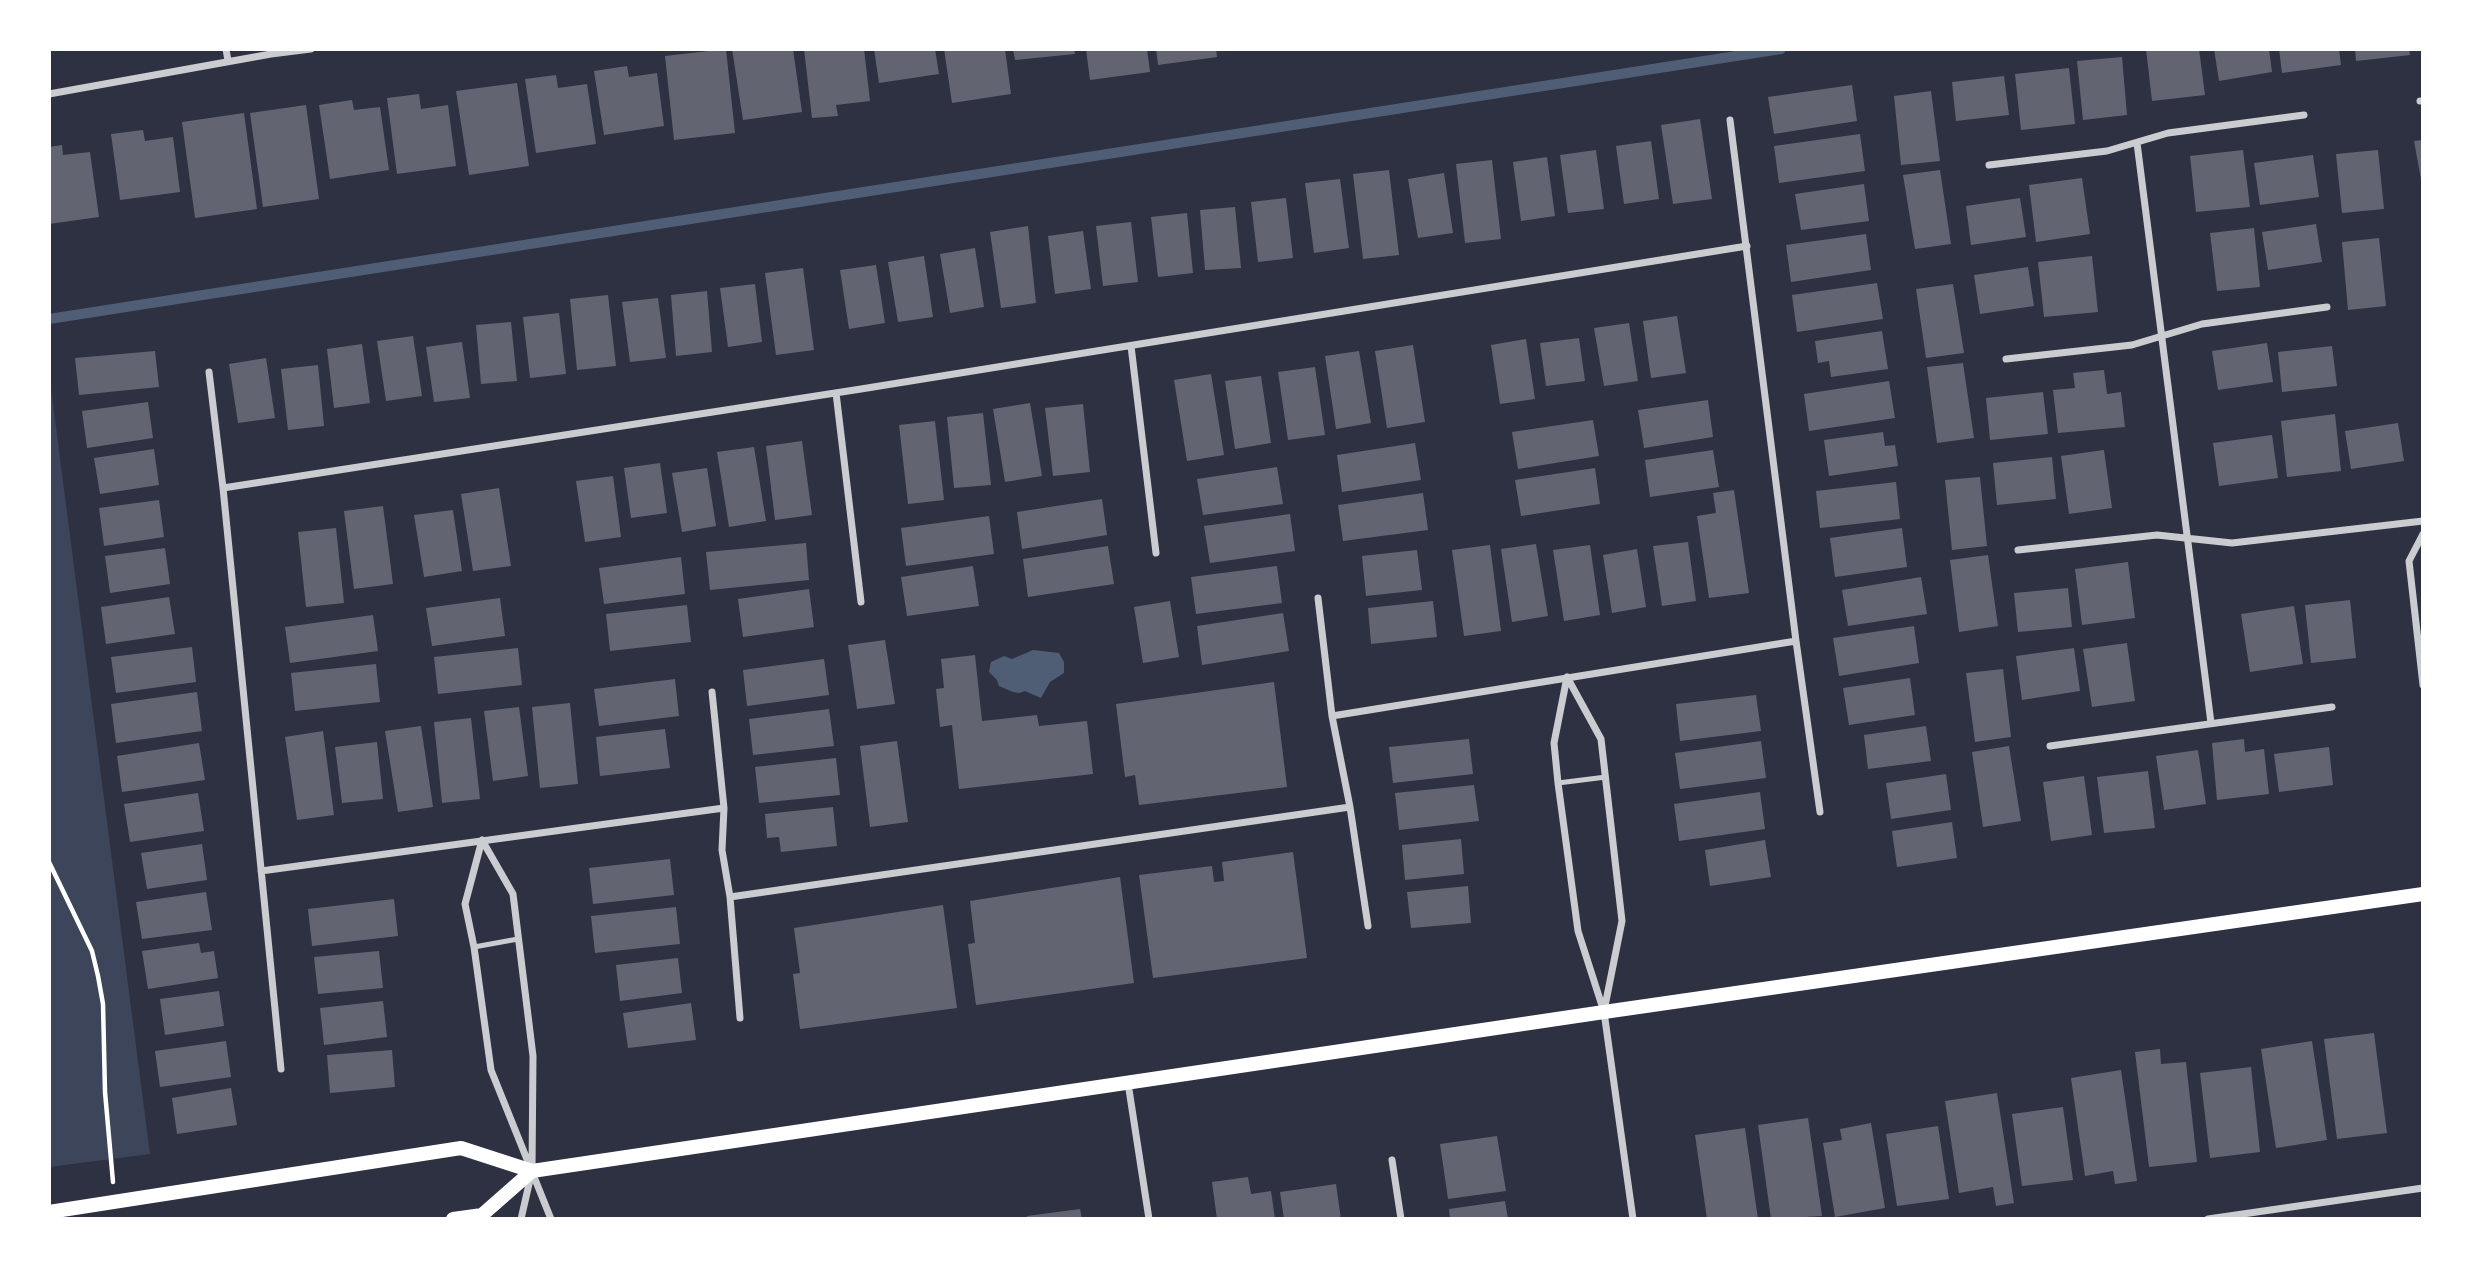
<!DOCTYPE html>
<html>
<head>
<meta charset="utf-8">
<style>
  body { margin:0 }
  #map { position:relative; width:2472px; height:1268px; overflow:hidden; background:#2d3142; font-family:Signika,sans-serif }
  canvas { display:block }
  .frame { position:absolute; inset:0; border:51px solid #fff; pointer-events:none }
</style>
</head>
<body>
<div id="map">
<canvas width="2472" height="1268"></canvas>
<div class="frame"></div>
</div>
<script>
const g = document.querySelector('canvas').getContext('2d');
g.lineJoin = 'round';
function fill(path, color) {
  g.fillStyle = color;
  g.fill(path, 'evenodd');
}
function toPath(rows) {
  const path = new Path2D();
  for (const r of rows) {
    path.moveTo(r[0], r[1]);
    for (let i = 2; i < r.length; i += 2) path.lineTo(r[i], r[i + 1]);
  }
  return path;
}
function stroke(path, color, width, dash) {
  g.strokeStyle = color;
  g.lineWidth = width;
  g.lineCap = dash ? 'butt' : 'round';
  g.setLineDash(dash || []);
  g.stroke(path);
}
const green = toPath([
  [49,373,150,1154,49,1167]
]);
const water = toPath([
  [1033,650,1059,653,1064,662,1064,673,1050,682,1041,698,1025,691,1019,693,1013,692,999,686,997,680,989,672,991,662,1004,656,1012,659]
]);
const stream = toPath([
  [49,319,1781,49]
]);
const building = toPath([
  [726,49,735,133,674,140,665,56],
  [732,49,793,49,802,112,743,120],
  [804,49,864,49,870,101,836,105,838,116,812,118],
  [874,49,935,49,939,74,879,83],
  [944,49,1005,49,1011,94,952,103],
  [1013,49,1074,49,1075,54,1015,60],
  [1086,49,1147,49,1150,72,1090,80],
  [1156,49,1216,49,1217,57,1158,65],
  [2146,49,2199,49,2205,95,2152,101],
  [2214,49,2269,49,2272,72,2219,81],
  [2279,49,2339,49,2341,65,2282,73],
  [2355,49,2409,49,2410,55,2356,61],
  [2122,57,2127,115,2083,120,2077,61],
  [627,66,629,77,657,73,664,126,604,135,594,71],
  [2069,68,2075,124,2021,130,2015,74],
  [556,75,558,88,587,84,596,144,536,153,525,79],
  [2004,76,2009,115,1956,121,1952,82],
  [517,83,529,166,469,175,456,91],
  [1852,85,1857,121,1774,134,1768,97],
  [1931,91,1940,161,1901,165,1894,96],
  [419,94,421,109,448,105,456,166,397,174,387,98],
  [352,100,354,110,380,107,389,170,330,179,319,105],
  [306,105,319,199,263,207,250,113],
  [244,113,257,209,195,218,182,122],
  [1700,119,1712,199,1673,204,1661,125],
  [143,130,145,141,173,137,180,192,120,200,111,134],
  [1860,134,1865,171,1779,183,1774,146],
  [2423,140,2423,185,2422,185,2414,141],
  [1651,141,1659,199,1624,204,1616,146],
  [62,145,63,155,90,152,99,217,49,224,49,147],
  [1596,150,1604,209,1568,213,1560,155],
  [2243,150,2250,207,2196,212,2190,156],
  [2378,150,2384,209,2342,213,2336,154],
  [2313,155,2319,197,2260,205,2254,163],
  [1547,157,1555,216,1521,221,1513,162],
  [1492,160,1501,239,1465,243,1456,164],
  [1389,170,1399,255,1363,259,1353,174],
  [1940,170,1951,244,1915,249,1903,175],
  [1444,173,1453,233,1418,238,1408,179],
  [2082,178,2090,234,2036,242,2029,185],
  [1340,179,1349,248,1314,253,1305,183],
  [1864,184,1869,221,1801,230,1795,194],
  [1286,198,1293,258,1258,262,1251,202],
  [2020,198,2026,237,1971,245,1966,206],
  [1235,207,1241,268,1205,270,1200,210],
  [1187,213,1193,273,1158,277,1151,217],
  [1131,222,1138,282,1103,286,1096,226],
  [2316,224,2322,262,2268,270,2262,232],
  [1028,226,1036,303,1001,308,990,232],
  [2254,228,2260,287,2217,291,2210,233],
  [1083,231,1091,289,1055,294,1048,236],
  [1866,234,1871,270,1791,282,1786,245],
  [2379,238,2386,306,2348,310,2342,242],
  [975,248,984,307,950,313,940,254],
  [924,256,933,317,898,322,888,262],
  [2092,256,2098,312,2044,317,2038,262],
  [876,265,885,323,849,329,840,270],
  [2028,267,2034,306,1980,314,1974,275],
  [803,268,814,350,776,355,765,273],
  [1877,283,1883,319,1797,332,1792,295],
  [755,284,762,342,728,347,720,288],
  [1953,284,1964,353,1926,358,1916,289],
  [707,291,712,352,676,356,671,295],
  [608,295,616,366,577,370,570,299],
  [658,298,666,358,630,362,622,302],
  [559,313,566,374,530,378,523,317],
  [1677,316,1686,373,1651,378,1643,321],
  [511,322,517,381,481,384,476,325],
  [1629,323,1638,381,1604,386,1594,328],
  [1882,331,1888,369,1831,377,1829,361,1818,363,1815,341],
  [413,336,422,396,386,401,377,341],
  [1579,338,1585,381,1546,386,1540,343],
  [1526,339,1535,399,1500,404,1491,345],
  [462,342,470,398,434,402,426,347],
  [2267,343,2273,382,2218,390,2212,351],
  [362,344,370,403,334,408,327,349],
  [1413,345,1425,422,1387,428,1375,351],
  [2332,346,2337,386,2282,392,2278,352],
  [155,351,159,387,79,395,75,358],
  [1359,351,1371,423,1336,429,1325,356],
  [266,358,275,418,238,423,229,364],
  [1963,363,1974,438,1937,443,1927,367],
  [318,365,324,426,288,430,281,369],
  [1315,367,1325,435,1288,440,1278,372],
  [2104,370,2107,394,2121,392,2125,427,2058,433,2053,390,2075,388,2073,373],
  [1211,374,1224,455,1187,461,1174,380],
  [1261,376,1271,443,1235,449,1225,381],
  [1889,381,1895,418,1809,431,1804,394],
  [2043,392,2048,434,1990,440,1986,398],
  [1708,400,1713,437,1644,448,1638,410],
  [148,402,153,438,87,448,82,411],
  [1030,403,1042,476,1005,482,993,409],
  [1083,404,1090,472,1053,476,1045,408],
  [983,413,991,485,954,488,947,417],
  [2335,414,2341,471,2287,477,2281,421],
  [1593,420,1599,456,1518,469,1512,432],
  [935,421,944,500,908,504,899,425],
  [2398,423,2404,461,2351,469,2345,431],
  [1883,432,1885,446,1895,445,1898,466,1829,476,1824,440],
  [2272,435,2278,478,2219,486,2213,443],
  [802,441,812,515,775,520,766,446],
  [1415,443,1421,480,1342,492,1337,455],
  [754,447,766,521,729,527,717,452],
  [154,449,159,485,100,494,94,458],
  [1713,450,1719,487,1650,497,1645,460],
  [2104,450,2112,508,2069,514,2061,456],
  [2052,457,2056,499,1997,505,1993,463],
  [660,463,667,513,631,518,624,468],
  [1277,467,1283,504,1203,515,1197,479],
  [707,468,716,526,682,532,672,473],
  [1595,468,1600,504,1521,516,1515,480],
  [613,476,621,537,585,542,576,481],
  [1980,477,1987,546,1952,550,1945,480],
  [1896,482,1900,519,1820,528,1816,491],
  [499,488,511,566,473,571,461,494],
  [1734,490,1749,593,1709,598,1697,516,1716,513,1713,493],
  [1423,493,1428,530,1343,541,1338,505],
  [1102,499,1107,535,1022,549,1017,512],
  [159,500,164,537,104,546,99,508],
  [383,506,393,584,354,589,344,511],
  [453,510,462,571,424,577,414,515],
  [1290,514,1295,551,1210,563,1204,526],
  [989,516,994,554,906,566,901,528],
  [336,528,344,603,306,607,298,532],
  [1902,528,1907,567,1835,577,1830,538],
  [1688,542,1696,601,1662,606,1653,546],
  [806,543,809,580,710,590,706,552],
  [1536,544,1548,616,1512,622,1501,549],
  [1490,545,1501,631,1464,636,1452,550],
  [1590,545,1600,615,1564,621,1553,550],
  [1108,546,1114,584,1028,597,1023,559],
  [165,548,170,584,110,593,105,556],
  [1637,549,1646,607,1612,613,1603,555],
  [1417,550,1422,590,1366,596,1362,556],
  [1988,555,1998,626,1959,632,1950,560],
  [681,557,685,594,604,604,599,568],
  [2128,562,2135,618,2082,625,2075,569],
  [973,566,979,606,907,616,901,577],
  [1277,566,1282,603,1196,614,1191,577],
  [1921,577,1927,614,1848,626,1842,590],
  [2068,588,2072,627,2018,632,2014,593],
  [809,589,814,627,743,637,738,599],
  [169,597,175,634,106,644,101,607],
  [500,598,505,636,432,646,426,608],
  [2350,600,2356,658,2311,663,2305,605],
  [1170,601,1179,657,1143,663,1134,607],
  [1433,601,1437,637,1371,644,1368,608],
  [687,605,691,642,610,651,606,614],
  [2294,606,2303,664,2250,672,2241,614],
  [1283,613,1289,651,1202,665,1197,626],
  [373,615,378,651,290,663,285,627],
  [1914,626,1919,663,1839,676,1833,638],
  [885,640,895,704,857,709,848,645],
  [2127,643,2135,701,2092,707,2083,649],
  [192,647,196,682,116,693,111,657],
  [518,648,522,685,438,694,434,657],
  [2074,648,2080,691,2022,700,2016,656],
  [975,655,982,721,1037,715,1039,726,1087,721,1093,774,959,789,952,725,940,727,936,689,944,688,941,659],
  [824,659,829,695,747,706,743,670],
  [376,664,380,702,295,711,291,673],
  [2003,669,2011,737,1975,742,1966,673],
  [1910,678,1915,715,1849,725,1843,688],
  [675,679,679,716,599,726,594,689],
  [1274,682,1287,787,1139,805,1135,775,1125,777,1116,704],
  [197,692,202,731,116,743,111,704],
  [1756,695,1761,731,1680,741,1676,704],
  [570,703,578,784,540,788,532,707],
  [519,707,528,776,493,781,484,711],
  [829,709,834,746,753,755,749,719],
  [471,718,480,799,442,803,434,722],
  [421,726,433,807,398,812,385,731],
  [1926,726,1931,761,1868,769,1864,735],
  [665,729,670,768,600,776,596,737],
  [323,731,334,815,297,820,285,737],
  [1469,739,1473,774,1393,783,1389,747],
  [2244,739,2245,752,2264,749,2269,794,2217,800,2212,743],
  [897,741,908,822,870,827,860,746],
  [1761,741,1766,778,1680,789,1675,753],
  [377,742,383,799,342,803,335,747],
  [199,743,205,780,122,792,117,756],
  [2009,746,2021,821,1983,827,1972,752],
  [2329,747,2333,785,2279,792,2274,754],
  [2198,750,2206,804,2164,810,2156,756],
  [836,758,840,795,759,803,755,767],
  [2148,771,2155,828,2104,833,2097,777],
  [1946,774,1951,810,1891,819,1886,783],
  [2084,776,2092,835,2051,841,2043,782],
  [1474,785,1479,821,1399,830,1395,793],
  [1760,792,1765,829,1679,841,1674,804],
  [198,793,204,831,130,842,124,804],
  [833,807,837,846,781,852,779,837,767,838,765,814],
  [1952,822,1957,858,1897,867,1892,831],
  [1461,839,1464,874,1405,880,1402,845],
  [1765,840,1771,877,1710,886,1705,850],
  [202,844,207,880,147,889,141,853],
  [1293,852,1307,958,1153,978,1139,875,1212,866,1214,882,1224,881,1222,862],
  [670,859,674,895,593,904,589,868],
  [1120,877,1134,983,976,1005,968,944,975,943,970,901],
  [1468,886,1471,923,1411,928,1407,892],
  [206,892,212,930,142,939,136,902],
  [394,899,398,936,312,946,308,909],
  [943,905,957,1008,800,1029,793,974,800,973,794,928],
  [676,907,680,944,595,953,591,916],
  [199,943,201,953,214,951,218,978,148,989,142,951],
  [379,951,383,988,318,994,314,957],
  [678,958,682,993,620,1001,616,965],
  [219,991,224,1026,165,1035,160,999],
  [383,1001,387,1037,324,1045,320,1008],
  [691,1003,696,1040,628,1048,623,1013],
  [2374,1033,2387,1133,2337,1139,2324,1039],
  [226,1041,231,1077,160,1087,155,1051],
  [2312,1041,2327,1140,2276,1148,2261,1049],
  [2160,1049,2161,1064,2186,1062,2197,1162,2149,1167,2135,1052],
  [392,1050,395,1087,330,1093,327,1055],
  [2251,1067,2260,1152,2210,1158,2200,1073],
  [2121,1070,2137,1181,2115,1184,2113,1171,2085,1176,2071,1078],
  [231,1088,237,1125,177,1134,172,1098],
  [1997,1093,2014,1203,1996,1206,1993,1187,1959,1193,1945,1101],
  [2063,1107,2073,1180,2022,1186,2012,1114],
  [1808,1118,1822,1216,1771,1219,1758,1125],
  [1871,1123,1885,1208,1835,1217,1823,1143,1842,1140,1840,1129],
  [1938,1126,1949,1199,1897,1206,1886,1134],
  [1745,1128,1758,1219,1707,1219,1695,1135],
  [1497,1136,1506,1191,1448,1199,1440,1144],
  [1248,1177,1251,1194,1271,1191,1275,1219,1217,1219,1212,1182],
  [1336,1184,1341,1219,1284,1219,1280,1192],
  [1505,1201,1508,1219,1450,1219,1449,1209],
  [1080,1209,1082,1219,1027,1219,1027,1216]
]);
const path = toPath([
  [49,862,92,951,98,976,103,1004,105,1092,113,1182]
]);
const service = toPath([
  [1558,783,1606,777],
  [474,947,518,939]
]);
const minor = toPath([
  [226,49,228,61],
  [49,94,271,54,311,49],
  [2420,101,2423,101],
  [1730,120,1796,641,1820,812],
  [2137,143,2211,723],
  [1989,165,2107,151,2168,133,2304,115],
  [1131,346,1156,553],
  [2006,359,2132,345,2202,324,2327,307],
  [209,372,223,488,281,1069],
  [836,393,861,602],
  [223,488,861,389,1747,246],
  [2423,534,2409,561,2423,685],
  [2018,550,2157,535,2232,543,2423,521],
  [1318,598,1332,716,1350,807,1368,926],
  [1567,677,1554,743,1558,783,1578,931,1604,1012,1633,1219],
  [1567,677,1601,739,1622,921,1604,1011],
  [712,692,724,808,722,850,730,897,740,1018],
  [1332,716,1796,641],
  [2050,746,2332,707],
  [482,840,465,904,474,947,491,1070,551,1219],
  [482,840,513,894,533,1056,532,1171,521,1219],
  [261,871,724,808],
  [730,897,1350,807],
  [1128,1083,1149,1219],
  [1392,1160,1401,1219],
  [2208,1219,2423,1188]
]);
const secondary = toPath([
  [49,1212,461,1148,532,1171,1604,1012,2423,894],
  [453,1219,482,1215,532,1171]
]);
fill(green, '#3c4559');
fill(water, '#4f5d75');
stroke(stream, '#4f5d75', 10);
fill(building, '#626471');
stroke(path, '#fff', 4.5);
stroke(service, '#caccd0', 5);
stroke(minor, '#caccd0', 7);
stroke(secondary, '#fff', 14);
</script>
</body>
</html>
